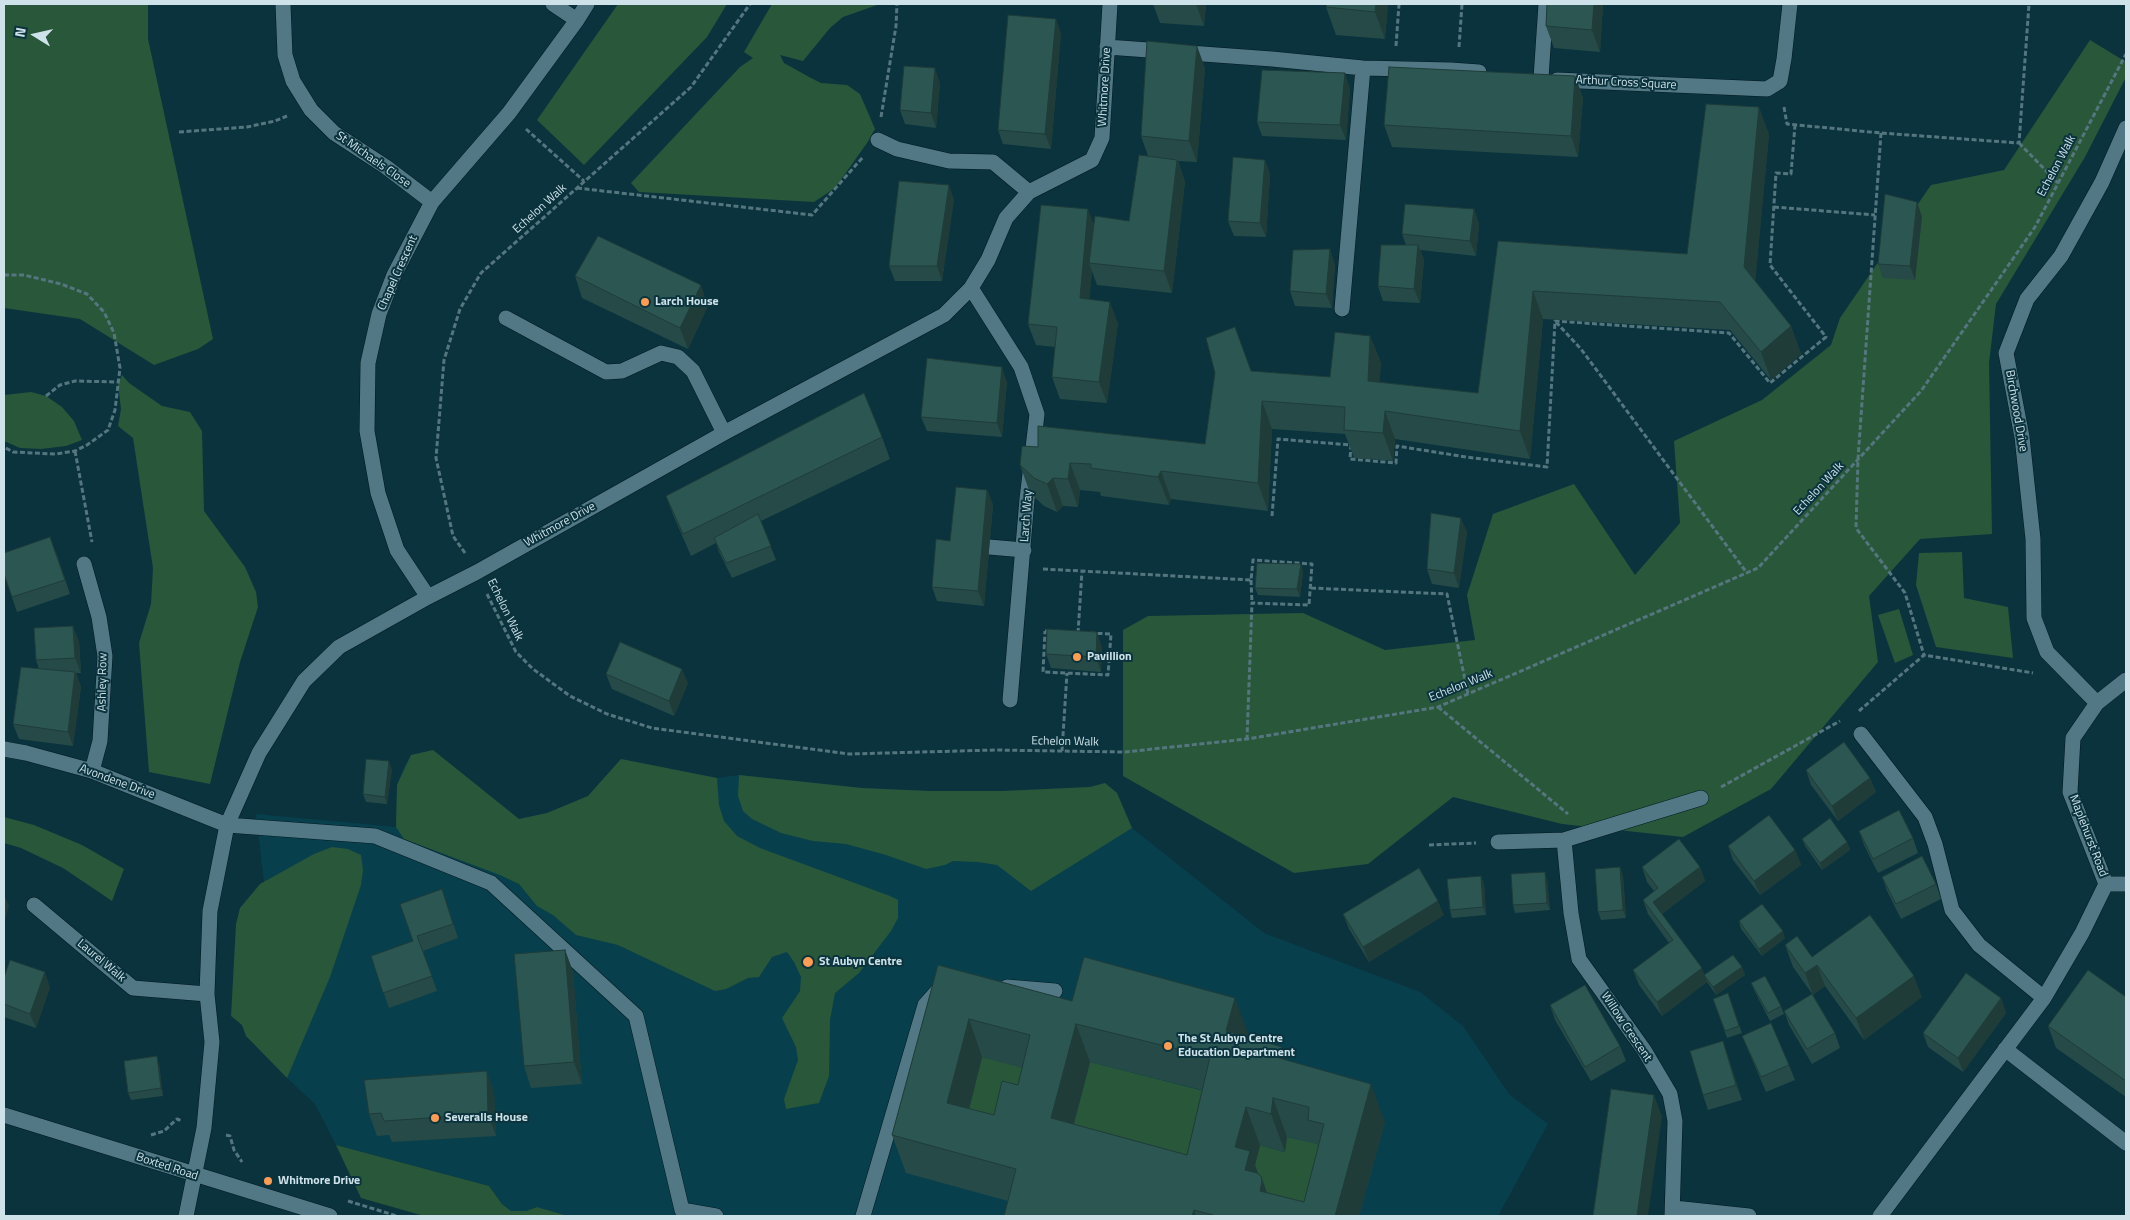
<!DOCTYPE html>
<html>
<head>
<meta charset="utf-8">
<style>
  body { margin:0 }
  #map { position:relative; width:2130px; height:1220px; overflow:hidden; background:#0a333e; font-family:"Titillium Web",sans-serif }
  canvas { display:block }
  .frame { position:absolute; inset:0; border:5px solid #cee2e9; pointer-events:none }
  .north { position:absolute; left:10px; top:10px; width:50px; height:50px; -webkit-text-stroke:4px #0a333e; paint-order:stroke; rotate:280deg; font-size:14px; font-weight:700; line-height:20px; text-align:center; color:#cee2e9 }
  .north::after { content:''; display:block; margin:auto; width:18px; height:22px; background:#cee2e9; clip-path:polygon(50% 0,100% 100%,50% 72%,0 100%) }
</style>
</head>
<body>
<div id="map">
<canvas width="2130" height="1220"></canvas>
<div class="frame"></div>
<div class="north">N</div>
</div>
<script>
const g = document.querySelector('canvas').getContext('2d');
g.lineJoin = 'round';
function fill(path, color) {
  g.fillStyle = color;
  g.fill(path, 'evenodd');
}
function toPath(rows) {
  const path = new Path2D();
  for (const r of rows) {
    path.moveTo(r[0], r[1]);
    for (let i = 2; i < r.length; i += 2) path.lineTo(r[i], r[i + 1]);
  }
  return path;
}
function stroke(path, color, width, dash) {
  g.strokeStyle = color;
  g.lineWidth = width;
  g.lineCap = dash ? 'butt' : 'round';
  g.setLineDash(dash || []);
  g.stroke(path);
}
function write(font, color, halo, rows, align = 'center') {
  g.font = font + ' "Titillium Web",sans-serif';
  g.lineWidth = 4;
  g.setLineDash([]);
  g.textBaseline = 'middle';
  g.strokeStyle = halo;
  g.fillStyle = color;
  for (const [text, x, y, turn = 0] of rows) {
    g.save();
    g.translate(x, y);
    g.rotate((+turn || 0) * Math.PI / 180);
    g.textAlign = isNaN(turn) ? turn : align;
    if (halo) g.strokeText(text, 0, 0);
    g.fillText(text, 0, 0);
    g.restore();
  }
}
const built = toPath([
  [433,750,519,819,547,813,588,796,621,759,717,778,739,775,862,788,929,791,1003,791,1090,787,1105,783,1117,793,1132,828,1264,933,1420,992,1463,1026,1509,1094,1548,1124,1498,1216,568,1216,537,1207,526,1211,511,1211,502,1204,489,1186,336,1145,315,1104,287,1078,256,814,396,827,397,785,403,769,411,755]
]);
const green = toPath([
  [4,4,148,4,148,39,213,339,198,349,154,365,80,319,4,308],
  [618,4,727,4,707,37,584,165,537,120],
  [772,4,880,4,843,17,830,28,803,61,780,55,784,63,811,78,821,83,847,85,860,94,875,129,867,143,835,188,814,202,639,192,631,183,740,67,753,58,744,52],
  [2090,40,2126,62,2126,77,2085,157,1996,304,1989,363,1992,534,1920,539,1869,596,1878,662,1771,789,1683,837,1562,824,1453,797,1368,864,1294,873,1123,776,1123,630,1148,616,1303,613,1385,650,1475,640,1467,595,1493,514,1574,484,1635,575,1680,523,1674,441,1762,400,1831,345,1840,318,1931,185,2004,170],
  [122,375,129,383,162,406,190,412,195,420,202,431,204,511,245,567,256,592,258,607,240,662,210,784,149,772,139,643,151,604,153,568,133,438,118,426,121,409,118,384],
  [31,392,46,396,62,407,74,421,82,440,66,446,41,449,20,448,4,441,4,395],
  [1962,552,1964,598,2008,607,2013,658,1936,647,1916,585,1919,553],
  [1899,609,1913,655,1895,663,1878,615],
  [433,750,519,819,547,813,588,796,621,759,717,778,719,805,724,821,737,836,760,848,890,896,898,900,898,918,891,931,859,973,835,993,830,1020,829,1076,819,1103,786,1109,784,1099,798,1060,796,1047,782,1018,800,991,801,977,794,962,787,952,772,957,759,977,748,978,726,989,715,991,618,945,576,935,553,915,537,906,519,884,500,875,404,839,396,827,397,785,411,755],
  [739,775,862,788,929,791,1003,791,1090,787,1105,783,1117,793,1132,828,1031,891,997,865,978,862,953,861,945,865,926,869,886,855,846,844,813,841,781,833,752,819,743,811,738,796],
  [4,817,34,825,82,845,124,869,112,901,63,868,21,848,4,843],
  [332,847,348,849,361,855,363,870,361,885,330,977,287,1078,246,1036,242,1025,231,1016,236,924,240,908,260,884,314,854],
  [982,1057,1044,1073,1031,1123,961,1141],
  [1090,1062,1224,1096,1201,1193,1065,1157],
  [1287,1137,1323,1145,1324,1216,1275,1216,1249,1186,1260,1145,1284,1152],
  [336,1145,489,1186,502,1204,511,1211,526,1211,537,1207,568,1216,424,1216,361,1198]
]);
const path = toPath([
  [1396,46,1399,4],
  [1459,47,1462,4],
  [1784,107,1787,124,1881,133,2019,143,2029,4],
  [881,117,896,26,897,4],
  [526,129,584,181],
  [179,132,247,127,275,121,287,116],
  [1881,133,1858,459,1856,528,1905,593,1924,655],
  [2019,143,2058,183],
  [577,188,812,215,863,157],
  [1774,207,1875,215],
  [4,275,24,275,61,284,87,294,104,312,114,333,120,368,115,410,108,430,87,445,75,451,55,454,13,452,4,447],
  [1556,322,1581,349,1747,573],
  [46,396,60,385,75,381,119,382],
  [75,451,92,542],
  [1272,516,1278,439,1351,445,1350,459,1396,463,1397,446,1466,457,1547,467,1555,321,1729,333,1770,383,1826,337,1770,265,1776,173,1791,174,1795,125],
  [465,553,453,536,436,458,444,360,460,309,481,273,691,87,750,4],
  [1043,569,1251,580,1253,560,1312,564,1309,605,1252,603,1247,739],
  [1251,580,1252,603],
  [1311,588,1447,594,1468,694],
  [487,594,516,652,533,669,570,696,607,714,652,728,849,754,995,750,1125,752,1247,739,1438,707,1758,568,1921,391,2035,227,2126,54],
  [1045,631,1111,634,1108,675,1043,672,1045,631],
  [1078,633,1082,571],
  [1438,707,1568,814],
  [1859,711,1924,655,2033,673],
  [1062,751,1067,673],
  [1721,787,1840,721],
  [1429,845,1476,843],
  [151,1135,164,1131,177,1119,182,1121],
  [226,1135,230,1136,234,1150,242,1162],
  [348,1201,397,1216]
]);
const minor = toPath([
  [283,4,285,55,293,81,311,110,334,133,386,167,432,202],
  [577,20,587,4],
  [1107,47,1272,59,1363,68,1451,70,1479,72],
  [1541,78,1546,4],
  [1557,80,1767,89,1780,81,1784,59,1790,4],
  [878,140,897,149,949,161,993,162,1029,192],
  [971,288,1021,367,1037,414,1027,499,1010,700],
  [1342,309,1363,68],
  [506,318,606,372,622,371,661,353,678,357,693,371,724,433],
  [989,547,1024,550],
  [84,564,99,617,105,656,100,741,92,771],
  [428,597,397,550,378,493,367,431,368,363,379,314,394,275,432,202,509,113,577,20,553,4],
  [2097,703,2047,652,2034,618,2033,539,2022,437,2006,353,2027,299,2061,256,2102,182,2126,128],
  [1861,734,1925,817,1935,844,1952,910,1979,945,2044,998],
  [4,749,26,753,92,771,227,825,375,836,491,883,636,1016,682,1210,716,1216],
  [1564,840,1571,913,1579,959,1644,1050,1670,1094,1675,1121,1672,1216],
  [1498,842,1564,840,1701,798],
  [2106,884,2126,884],
  [34,905,133,988,207,994],
  [1007,987,1055,991],
  [2005,1049,2126,1143],
  [4,1115,330,1216],
  [1674,1208,1749,1216],
  [186,1216,204,1128,212,1042,207,994,210,911,227,825,259,753,304,681,339,647,428,597,477,572,724,433,944,315,971,288,988,260,1006,218,1029,192,1092,160,1102,138,1110,4],
  [863,1216,925,1005,941,987],
  [1880,1216,2044,998,2082,933,2106,884,2070,792,2073,738,2097,703,2126,680]
]);
const wall = toPath([
  [1153,4,1206,4,1204,26,1160,23],
  [1388,4,1385,39,1336,35,1326,7],
  [1547,4,1603,4,1600,52,1554,48,1546,26],
  [1061,33,1051,149,1003,144,998,130],
  [1205,68,1197,162,1178,161,1185,182,1172,293,1097,285,1092,271,1089,299,1118,323,1107,403,1060,399,1052,377,1055,347,1036,345,1028,324,1094,225,1129,221,1148,156,1141,136],
  [1575,76,1583,98,1578,157,1392,147,1384,125],
  [940,83,936,128,905,124,900,110],
  [1350,88,1346,140,1262,136,1257,122],
  [1769,134,1755,282,1791,326,1801,354,1771,380,1730,330,1543,319,1530,459,1395,439,1393,461,1354,458,1345,434,1272,429,1268,511,1171,499,1169,505,1101,496,1100,492,1080,490,1078,507,1063,506,1057,512,1044,506,1030,493,1020,465,1038,447,1205,444,1251,371,1330,377,1370,336,1381,363,1379,382,1478,393,1498,241,1687,254],
  [1265,160,1270,174,1266,237,1234,236,1228,221],
  [954,199,942,281,895,281,889,266],
  [1917,202,1922,217,1915,280,1883,278,1878,264],
  [1474,209,1479,224,1476,256,1420,250,1424,260,1420,303,1383,301,1378,286,1406,245,1402,234],
  [1335,264,1332,308,1295,306,1290,291],
  [575,276,708,306,688,349,582,298],
  [1007,382,1002,437,927,431,921,417],
  [882,437,890,459,761,521,776,560,732,578,719,552,716,543,691,556,674,517,666,496],
  [987,490,993,505,984,606,937,601,932,587],
  [1467,532,1459,588,1432,584,1427,569],
  [56,552,70,594,17,612,4,574],
  [1301,564,1303,572,1300,597,1258,595,1255,588],
  [79,641,81,673,76,673,81,687,73,746,19,739,13,724,39,669,36,660],
  [1102,647,1101,672,1051,668,1046,654],
  [606,674,688,683,674,716,612,689],
  [392,769,387,804,366,802,363,794],
  [1806,770,1870,778,1876,792,1838,821,1811,785],
  [1859,831,1913,838,1918,853,1878,873,1864,845],
  [1802,839,1847,842,1850,850,1822,870,1805,846],
  [1728,846,1795,850,1801,865,1760,895,1733,860],
  [1642,867,1700,867,1705,881,1662,914,1704,975,1742,967,1745,975,1716,995,1707,982,1662,1016,1639,985,1633,970,1669,943,1648,914,1643,900,1654,891,1647,882],
  [1623,875,1626,918,1601,920,1598,912],
  [1882,877,1936,884,1941,899,1901,919,1887,891],
  [1547,879,1550,910,1515,913,1513,905],
  [1484,884,1486,915,1452,918,1450,910],
  [442,889,458,938,423,951,437,991,389,1008,371,956,413,941],
  [1343,914,1444,915,1369,962,1349,929],
  [1739,921,1785,938,1762,956,1741,929],
  [1785,945,1812,957,1922,997,1864,1040,1825,986,1813,995,1793,967],
  [565,950,573,972,582,1084,531,1088,524,1066],
  [938,965,1072,1001,1249,1036,1249,1038,1282,1047,1287,1061,1385,1122,1359,1216,1004,1216,1008,1201,906,1173,892,1135],
  [982,1057,1022,1068,1018,1085,994,1115,969,1109],
  [1090,1062,1202,1090,1187,1155,1074,1124],
  [1287,1137,1317,1144,1318,1148,1304,1202,1267,1193,1261,1176,1258,1174,1255,1165,1260,1145,1285,1152],
  [4,977,50,987,36,1028,4,1017],
  [1751,983,1781,1006,1784,1014,1770,1021,1754,990],
  [1728,993,1742,1033,1727,1038,1713,999],
  [2126,997,2126,1097,2056,1048,2048,1026],
  [2001,998,2006,1013,1963,1072,1928,1047,1923,1033],
  [1550,1005,1620,1046,1626,1061,1591,1081,1555,1020],
  [1784,1011,1835,1033,1840,1048,1812,1064,1789,1025],
  [1742,1036,1789,1065,1795,1080,1766,1092],
  [1728,1056,1742,1100,1708,1110,1703,1095],
  [159,1064,163,1096,131,1100,128,1093],
  [494,1093,496,1136,392,1142,389,1135,377,1136,369,1114]
]);
const shadedWall = toPath([
  [1196,4,1206,4,1204,26],
  [1376,4,1388,4,1385,39,1375,12],
  [1594,4,1603,4,1600,52,1592,30],
  [1056,19,1061,33,1051,149,1045,134],
  [1197,46,1205,68,1197,162,1189,141],
  [935,68,940,83,936,128,931,113],
  [1345,73,1350,88,1346,140,1340,125],
  [1575,76,1583,98,1578,157,1571,136],
  [1759,107,1769,134,1754,295,1744,267],
  [1177,160,1185,182,1172,293,1164,271],
  [1265,160,1270,174,1266,237,1260,223],
  [949,185,954,199,942,281,937,266],
  [1917,202,1922,217,1915,280,1910,266],
  [1088,209,1096,230,1089,263,1092,271,1088,320,1080,298],
  [1474,209,1479,224,1476,256,1470,241],
  [1418,245,1424,260,1420,303,1414,289],
  [1330,249,1335,264,1332,308,1326,294],
  [701,285,708,306,688,349,680,328],
  [1533,291,1543,319,1530,459,1520,431],
  [1110,302,1118,323,1107,403,1099,382],
  [1791,326,1801,354,1771,380,1761,352],
  [1370,336,1381,363,1378,409,1368,381],
  [1002,367,1007,382,1002,437,997,423],
  [1262,401,1272,429,1268,511,1258,483],
  [1385,411,1395,439,1393,461,1383,433],
  [1070,463,1080,490,1078,507,1068,479],
  [1161,471,1171,499,1169,505,1158,477],
  [1053,478,1063,506,1057,512,1047,484],
  [987,490,993,505,984,606,978,591],
  [1461,518,1467,532,1459,588,1454,573],
  [1301,564,1303,572,1300,597,1297,589],
  [73,626,79,641,81,673,75,658],
  [1097,632,1102,647,1101,672,1096,657],
  [682,669,688,683,674,716,669,701],
  [75,672,81,687,73,746,68,732],
  [389,761,392,769,387,804,385,797],
  [1870,778,1876,792,1838,821,1832,806],
  [1847,842,1850,850,1822,870,1820,863],
  [1795,850,1801,865,1760,895,1754,881],
  [1620,867,1623,875,1626,918,1623,910],
  [1700,867,1705,881,1658,917,1653,902],
  [1545,872,1547,879,1550,910,1547,903],
  [1481,876,1484,884,1486,915,1483,907],
  [6,899,9,906,4,923,4,907],
  [1438,901,1444,915,1369,962,1363,947],
  [1783,931,1785,938,1762,956,1759,949],
  [565,950,573,972,582,1084,574,1062],
  [1817,965,1825,986,1813,995,1805,973],
  [1742,967,1745,975,1716,995,1713,987],
  [1702,968,1707,982,1662,1016,1657,1002],
  [45,972,50,987,36,1028,30,1014],
  [1914,976,1922,997,1864,1040,1856,1018],
  [1235,998,1249,1036,1240,1070,1226,1031],
  [2001,998,2006,1013,1963,1072,1958,1058],
  [969,1019,982,1057,961,1141,947,1103],
  [1076,1024,1090,1062,1065,1157,1051,1118],
  [1723,1041,1728,1056,1742,1100,1736,1085],
  [1282,1047,1296,1085,1279,1058],
  [157,1056,159,1064,163,1096,161,1088],
  [487,1071,494,1093,496,1136,488,1114],
  [1371,1084,1385,1122,1359,1216,1335,1216],
  [1654,1095,1662,1116,1648,1216,1637,1216],
  [1273,1098,1287,1137,1285,1152,1271,1114],
  [1246,1107,1260,1145,1255,1165,1262,1184,1261,1176,1275,1216,1259,1208,1235,1147],
  [1194,1210,1196,1216,1192,1216]
]);
const building = toPath([
  [1327,4,1376,4,1375,12,1326,7,1327,4],
  [1547,4,1594,4,1592,30,1546,26,1547,4],
  [1008,15,1056,19,1045,134,998,130,1008,15],
  [1147,41,1197,46,1189,141,1141,136,1147,41],
  [904,66,935,68,931,113,900,110,904,66],
  [1389,67,1575,76,1571,136,1384,125,1389,67],
  [1262,70,1345,73,1340,125,1257,122,1262,70],
  [1706,104,1759,107,1744,267,1791,326,1761,352,1720,302,1533,291,1520,431,1385,411,1383,433,1344,430,1345,407,1262,401,1258,483,1161,471,1158,477,1091,468,1091,464,1070,463,1068,479,1053,478,1047,484,1034,478,1020,465,1022,446,1038,447,1038,426,1205,444,1215,373,1206,338,1235,327,1251,371,1330,377,1335,332,1370,336,1368,381,1478,393,1498,241,1687,254,1706,104],
  [1139,155,1177,160,1164,271,1089,263,1095,216,1129,221,1139,155],
  [1233,157,1265,160,1260,223,1228,221,1233,157],
  [899,181,949,185,937,266,889,266,899,181],
  [1885,194,1917,202,1910,266,1878,264,1885,194],
  [1405,204,1474,209,1470,241,1402,234,1405,204],
  [1041,205,1088,209,1080,298,1110,302,1099,382,1052,377,1057,327,1028,324,1041,205],
  [598,236,701,285,680,328,575,276,598,236],
  [1381,245,1418,245,1414,289,1378,286,1381,245],
  [1330,249,1326,294,1290,291,1293,250,1330,249],
  [927,358,1002,367,997,423,921,417,927,358],
  [864,393,882,437,683,534,666,496,864,393],
  [956,487,987,490,978,591,932,587,936,539,950,541,956,487],
  [1431,513,1461,518,1454,573,1427,569,1431,513],
  [758,514,771,546,726,563,714,538,758,514],
  [50,537,65,580,12,597,4,574,4,553,50,537],
  [1257,563,1301,564,1297,589,1255,588,1257,563],
  [73,626,75,658,36,660,34,628,73,626],
  [1047,629,1097,632,1096,657,1046,654,1047,629],
  [620,642,682,669,669,701,606,674,620,642],
  [21,667,75,672,68,732,13,724,21,667],
  [1844,742,1870,778,1832,806,1806,770,1844,742],
  [366,759,389,761,385,797,363,794,366,759],
  [1899,810,1913,838,1873,859,1859,831,1899,810],
  [1769,815,1795,850,1754,881,1728,846,1769,815],
  [1830,818,1847,842,1820,863,1802,839,1830,818],
  [1679,839,1700,867,1653,902,1702,968,1657,1002,1633,970,1673,940,1643,900,1658,888,1642,867,1679,839],
  [1922,856,1936,884,1896,904,1882,877,1922,856],
  [1620,867,1623,910,1598,912,1595,869,1620,867],
  [1419,868,1438,901,1363,947,1343,914,1419,868],
  [1545,872,1547,903,1513,905,1511,874,1545,872],
  [1481,876,1483,907,1450,910,1447,879,1481,876],
  [442,889,453,924,417,936,432,976,383,993,371,956,413,941,400,904,442,889],
  [4,898,6,899,4,907,4,898],
  [1762,904,1783,931,1759,949,1739,921,1762,904],
  [1870,915,1914,976,1856,1018,1817,965,1805,973,1785,945,1797,936,1812,957,1870,915],
  [565,950,574,1062,524,1066,514,954,565,950],
  [1733,955,1742,967,1713,987,1704,975,1733,955],
  [1084,957,1235,998,1226,1031,1282,1047,1279,1058,1371,1084,1335,1216,1217,1216,1194,1210,1192,1216,1004,1216,1016,1169,892,1135,938,965,1072,1001,1084,957],
  [969,1019,1030,1035,1018,1085,1002,1081,994,1115,947,1103,969,1019],
  [1076,1024,1210,1057,1187,1155,1051,1118,1076,1024],
  [1273,1098,1309,1107,1308,1120,1324,1124,1304,1202,1260,1191,1262,1182,1261,1176,1257,1173,1245,1170,1250,1151,1235,1147,1246,1107,1271,1114,1273,1098],
  [10,960,45,972,30,1014,4,1004,4,977,10,960],
  [2088,970,2126,997,2126,1081,2048,1026,2088,970],
  [1966,973,2001,998,1958,1058,1923,1033,1966,973],
  [1765,976,1781,1006,1768,1013,1751,983,1765,976],
  [1585,985,1620,1046,1585,1067,1550,1005,1585,985],
  [1728,993,1739,1026,1725,1031,1713,999,1728,993],
  [1812,994,1835,1033,1807,1049,1784,1011,1812,994],
  [1771,1023,1789,1065,1761,1077,1742,1036,1771,1023],
  [1723,1041,1736,1085,1703,1095,1690,1051,1723,1041],
  [157,1056,161,1088,128,1093,124,1061,157,1056],
  [487,1071,488,1114,384,1121,381,1113,369,1114,364,1080,487,1071],
  [1611,1089,1654,1095,1637,1216,1593,1216,1611,1089]
]);
const markers = [
  [645,302,5,"#fd9d54"],
  [1077,657,5,"#fd9d54"],
  [808,962,6,"#fd9d54"],
  [1168,1046,5,"#fd9d54"],
  [435,1118,5,"#fd9d54"],
  [268,1181,5,"#fd9d54"]
];
const streetNames = [
  ["Arthur Cross Square",1626,83,3],
  ["Whitmore Drive",1105,87,-87],
  ["St Michaels Close",373,160,35],
  ["Echelon Walk",2057,166,-62],
  ["Echelon Walk",540,209,-42],
  ["Chapel Crescent",398,273,-66],
  ["Birchwood Drive",2016,411,80],
  ["Echelon Walk",1819,489,-47],
  ["Larch Way",1027,516,-86],
  ["Whitmore Drive",560,525,-29],
  ["Echelon Walk",505,610,64],
  ["Ashley Row",103,682,-89],
  ["Echelon Walk",1461,686,-22],
  ["Echelon Walk",1065,742,1],
  ["Avondene Drive",117,782,20],
  ["Maplehurst Road",2088,836,69],
  ["Laurel Walk",101,961,40],
  ["Willow Crescent",1626,1027,56],
  ["Boxted Road",167,1167,18]
];
const poiNames = [
  ["Larch House",655,302],
  ["Pavillion",1087,657],
  ["St Aubyn Centre",819,962],
  ["The St Aubyn Centre",1178,1039],
  ["Education Department",1178,1053],
  ["Severalls House",445,1118],
  ["Whitmore Drive",278,1181]
];
fill(built, '#083f4c');
fill(green, '#29573a');
stroke(minor, '#001921', 16);
stroke(path, '#55767f', 3, [5, 2.5]);
stroke(minor, '#517884', 15);
fill(wall, '#264a47');
fill(shadedWall, '#1f3c39');
fill(building, '#2c5652');
stroke(building, '#1f3c39', 1);
for (const [x, y, r, color] of markers) {
  const dot = new Path2D();
  dot.arc(x, y, r, 0, 2 * Math.PI);
  g.fillStyle = color;
  g.fill(dot);
  stroke(dot, '#0a333e', 2);
}
write('12px', '#cee2e9', '#0a333e', streetNames);
write('bold 12px', '#cee2e9', '#0a333e', poiNames, 'left');
</script>
</body>
</html>
